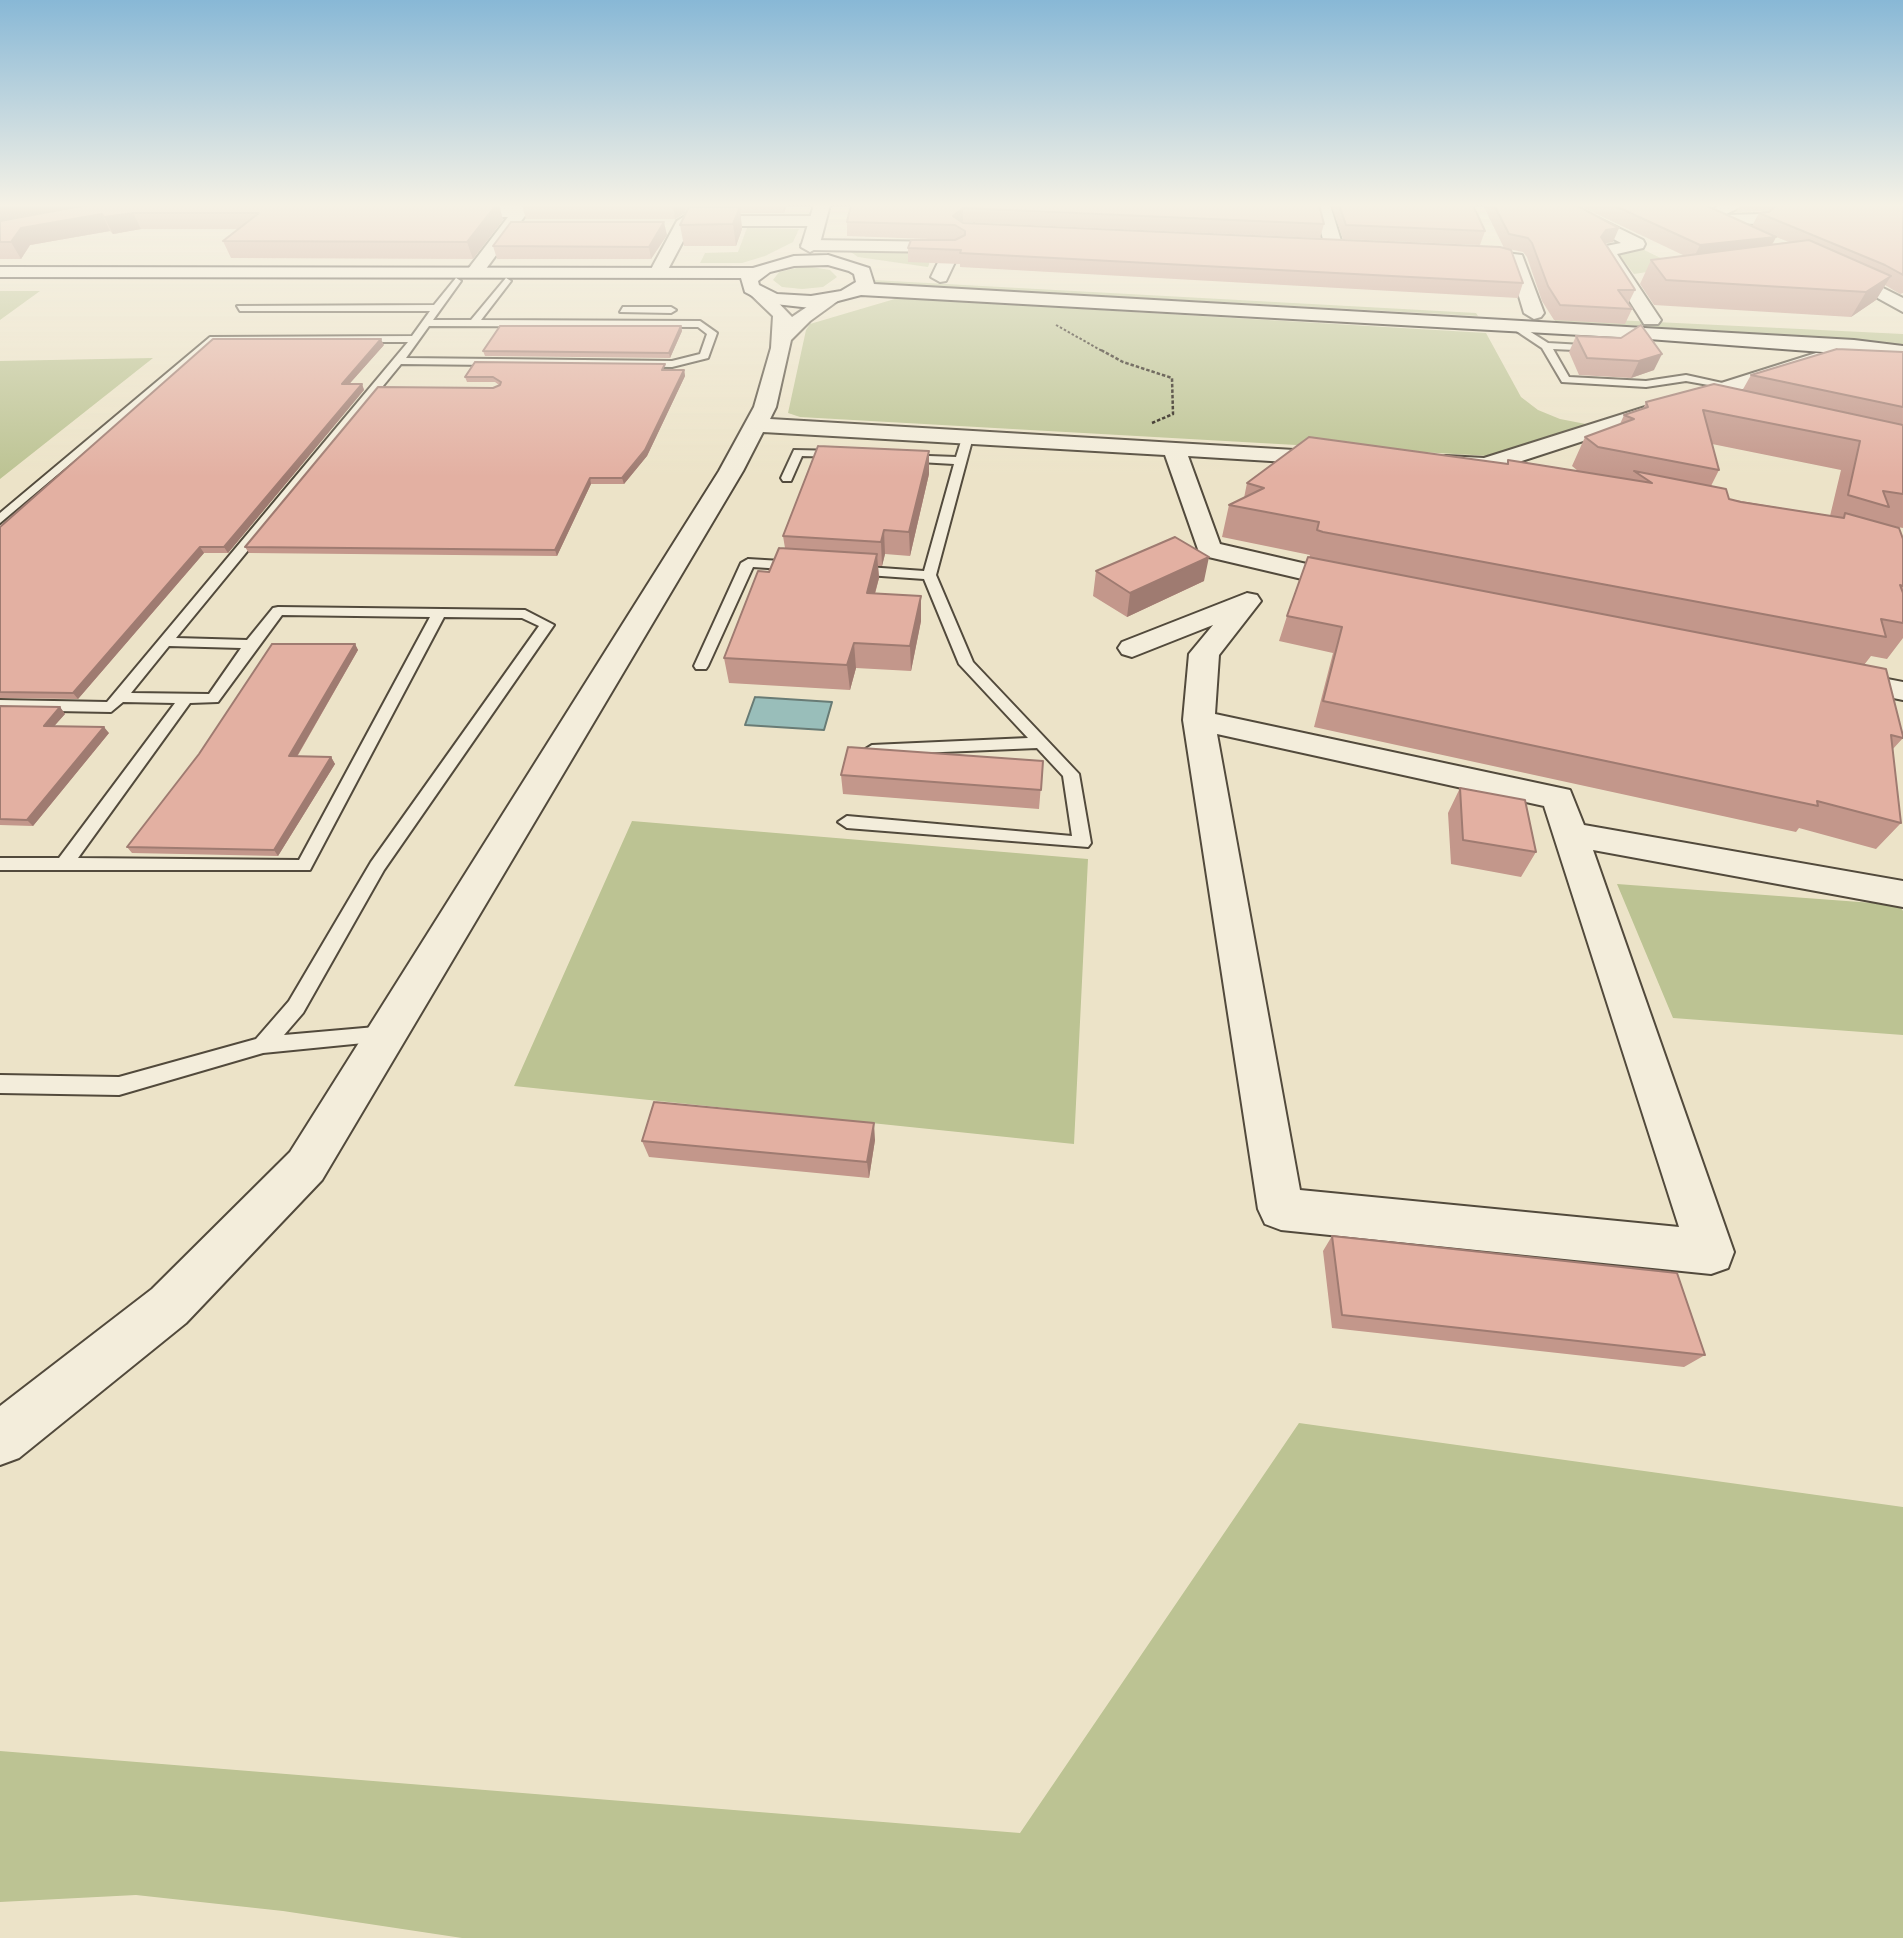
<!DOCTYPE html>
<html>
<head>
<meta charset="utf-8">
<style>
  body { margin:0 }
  canvas { display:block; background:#ece3c8 }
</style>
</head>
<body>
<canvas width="1903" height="1938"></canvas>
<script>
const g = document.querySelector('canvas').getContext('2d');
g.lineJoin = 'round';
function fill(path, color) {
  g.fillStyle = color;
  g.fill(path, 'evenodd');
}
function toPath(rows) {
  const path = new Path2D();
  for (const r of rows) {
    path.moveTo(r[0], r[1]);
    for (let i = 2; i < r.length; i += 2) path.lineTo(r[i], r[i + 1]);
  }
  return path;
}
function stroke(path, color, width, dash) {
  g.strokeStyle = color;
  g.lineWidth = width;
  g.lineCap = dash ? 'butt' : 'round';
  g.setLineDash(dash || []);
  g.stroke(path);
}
const green = toPath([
  [747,228,799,229,793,242,765,256,742,263,700,263,705,253,738,252],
  [842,246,935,247,928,267,858,257],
  [1640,248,1679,267,1634,274,1617,252],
  [805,266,830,270,837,277,823,287,802,289,782,287,773,280,779,272],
  [873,280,1476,313,1478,316,872,283],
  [0,291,40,291,0,320],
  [898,298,1486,333,1521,397,1538,410,1560,419,1591,425,1491,456,800,417,788,413,806,330,810,324],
  [1553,317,1903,334,1903,346,1788,335,1555,321],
  [153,358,0,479,0,361],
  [632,821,1088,859,1074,1144,514,1086],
  [1617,884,1900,905,1903,911,1903,1035,1673,1018],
  [1299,1423,1903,1507,1903,1938,462,1938,283,1911,136,1895,0,1902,0,1751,1020,1833]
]);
const water = toPath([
  [755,697,832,702,824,730,745,725,755,697]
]);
const pathFar1 = toPath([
  [1056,325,1104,352]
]);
const path = toPath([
  [1101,350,1123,362,1172,378,1173,414,1152,423]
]);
const service = toPath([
  [506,278,511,281,481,320,700,321,717,333,708,358,672,367,401,364,176,638,247,640,273,608,278,607,525,610,554,625,384,870,303,1013,284,1035,387,1026,394,1028,397,1034,394,1040,263,1053,119,1095,0,1093,0,1075,119,1077,256,1039,289,1001,371,862,539,626,522,618,444,617,310,870,0,870,0,858,59,858,175,703,123,702,111,712,0,710,0,700,107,702,408,342,215,342,0,523,0,513,210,337,412,336,430,311,240,311,237,306,434,305,456,278,461,281,433,320,471,320,506,278],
  [429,326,698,327,707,334,700,354,672,361,406,358,429,326],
  [282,615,430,617,299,860,78,858,190,703,218,702,282,615],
  [169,646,241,648,209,694,131,693,169,646],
  [623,307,671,307,676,310,671,313,620,312,623,307],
  [1512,324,1518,324,1548,343,1600,346,1600,350,1596,351,1553,349,1569,377,1646,381,1686,375,1736,386,1731,389,1686,381,1646,387,1562,382,1542,348,1512,328,1512,324],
  [963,435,973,437,936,575,973,662,1079,774,1091,843,1088,847,847,828,838,822,847,816,1072,836,1063,776,1037,748,872,755,864,750,872,745,1028,738,959,664,924,579,853,574,846,570,853,566,924,571,954,464,902,461,896,458,902,455,956,457,963,435],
  [794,450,841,451,847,454,841,457,802,456,791,481,783,481,781,478,794,450],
  [748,559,798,562,805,566,798,570,753,567,708,666,706,669,696,669,694,666,741,563,748,559]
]);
const minor = toPath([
  [517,205,533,205,480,277,468,277,465,273,508,217,447,217,439,212,447,207,517,205],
  [960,205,976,205,973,224,946,281,940,282,931,277,943,252,810,250,801,245,810,240,948,242,957,224,960,205],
  [1314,205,1330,205,1343,247,1340,251,1328,251,1325,247,1314,205],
  [1550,205,1571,205,1643,240,1645,244,1643,248,1617,254,1661,320,1658,324,1644,324,1598,251,1601,247,1621,243,1550,205],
  [1720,205,1745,205,1724,215,1761,214,1769,219,1761,224,1711,223,1706,213,1720,205],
  [685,216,817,216,825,221,817,226,691,226,664,277,652,277,649,273,677,221,685,216],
  [1464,248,1522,255,1544,313,1541,317,1534,319,1524,313,1509,263,1458,257,1455,253,1458,249,1464,248],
  [1869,281,1903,298,1903,312,1863,290,1860,286,1869,281],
  [759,288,766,290,792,317,823,296,830,294,839,300,810,321,791,340,776,407,770,419,1345,453,1349,458,1345,463,1337,465,1188,456,1220,544,1363,577,1367,583,1363,589,1353,591,1200,555,1165,455,763,432,743,471,322,1180,186,1323,19,1458,0,1465,0,1406,152,1289,290,1152,719,471,754,407,771,348,773,316,750,294,759,288],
  [1816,353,1903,360,1903,372,1817,365,1494,470,1446,470,1438,468,1434,463,1438,458,1446,456,1484,458,1816,353],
  [1247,593,1257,595,1261,601,1219,655,1215,714,1570,790,1584,825,1903,881,1903,907,1593,850,1734,1252,1728,1268,1711,1274,1281,1230,1265,1224,1258,1209,1183,720,1189,654,1213,625,1132,657,1122,654,1118,648,1122,642,1247,593],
  [1217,734,1544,806,1679,1227,1300,1190,1217,734],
  [1841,670,1903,682,1903,700,1830,685,1826,679,1830,673,1841,670]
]);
const tertiary = toPath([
  [814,205,830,205,819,247,810,252,801,247,814,205]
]);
const secondary = toPath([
  [828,255,869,268,874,284,1854,340,1903,346,1903,358,1635,338,861,295,811,308,766,303,745,292,741,278,0,277,0,267,753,268,794,256,828,255],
  [828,265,849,271,854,274,856,282,841,291,811,296,777,294,759,285,758,281,770,272,794,266,828,265]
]);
const wall = toPath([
  [0,205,499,205,503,220,473,259,231,258,223,241,238,229,141,229,113,234,110,231,30,245,21,259,0,259],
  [522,205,787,205,784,213,740,213,742,229,736,246,684,246,680,225,686,213,675,219,526,219],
  [851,205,1319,205,1324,224,1320,238,962,222,1523,283,1518,298,960,267,960,264,908,262,908,248,956,240,847,236,847,222],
  [1331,205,1473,205,1485,231,1480,245,1343,239],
  [1483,205,1576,205,1613,242,1606,243,1635,290,1628,304,1632,309,1625,324,1554,320,1542,301,1527,257,1523,252,1504,248],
  [1578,205,1714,205,1710,208,1752,226,1759,213,1763,213,1761,211,1736,212,1740,205,1903,205,1903,293,1900,294,1885,285,1876,300,1851,317,1654,305,1640,284,1651,260,1685,256],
  [1776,237,1789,242,1772,244],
  [667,235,651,259,497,259,493,246],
  [681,326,682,331,670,358,485,356,483,351],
  [1576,336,1621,338,1654,370,1631,378,1579,375,1569,352],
  [384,345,349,384,362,384,364,390,228,553,204,553,78,699,0,698,0,527],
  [1903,352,1903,528,1892,526,1903,539,1903,638,1887,659,1871,656,1864,665,1903,736,1903,738,1892,750,1901,823,1876,849,1799,828,1796,832,1314,727,1333,653,1279,641,1287,616,1310,555,1222,537,1229,505,1244,498,1247,483,1507,463,1508,460,1578,471,1572,466,1585,437,1620,424,1624,415,1643,409,1646,402,1742,391,1751,375],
  [1712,444,1841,470,1830,516,1729,499,1711,486,1719,470],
  [665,370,684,370,685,376,647,456,624,484,591,484,557,556,249,553,245,547,499,385,495,382,467,382,465,377],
  [929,451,929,474,910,556,885,554,882,566,878,566,879,578,875,594,921,596,921,621,911,671,856,668,850,690,729,683,724,658,769,572,785,548,783,536],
  [1096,571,1204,581,1127,617,1093,596],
  [355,644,358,650,297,757,331,757,335,764,278,856,132,853,127,847],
  [0,706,60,707,65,714,54,726,109,733,33,826,0,825],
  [1043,761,1039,809,843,794,841,775],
  [1460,788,1536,852,1521,877,1451,864,1448,813],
  [875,1140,869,1178,649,1157,642,1141],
  [1332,1236,1705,1355,1684,1367,1332,1328,1323,1251]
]);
const shadedWall = toPath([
  [0,205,101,205,0,223],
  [496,205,499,205,503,220,473,259,467,242],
  [673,205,684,205,685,213,675,219],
  [783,205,787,205,784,213],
  [740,207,742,229,736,246,733,224],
  [963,208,963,221,957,226,953,216],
  [133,213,141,229,113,234,104,217],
  [102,214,110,231,30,245,21,259,11,242,21,228],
  [664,222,667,235,651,259,649,247],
  [1619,228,1613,242,1600,244,1601,237,1606,230],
  [1776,237,1769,251,1693,259,1700,245],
  [1891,276,1876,300,1851,317,1866,292],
  [681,326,682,331,670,358,669,353],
  [381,339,384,345,344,390,342,384],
  [1662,354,1654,370,1631,378,1639,361],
  [684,370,685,376,647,456,624,484,622,478],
  [362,384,364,390,228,553,224,547],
  [929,451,929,474,910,556,909,532],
  [590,478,591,484,557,556,555,550],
  [884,530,885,554,882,566,881,542],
  [200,547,204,553,78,699,73,693],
  [877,554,879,578,868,618,867,593],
  [1209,557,1204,581,1127,617,1130,593],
  [921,596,921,621,911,671,910,646],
  [854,643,856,668,850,690,847,665],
  [355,644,358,650,293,763,289,756],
  [60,707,65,714,49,732,44,726],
  [104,727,109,733,33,826,27,820],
  [331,757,335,764,278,856,274,850],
  [874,1123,875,1140,869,1178,867,1162]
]);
const building = toPath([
  [87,205,496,205,467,242,223,241,259,213,133,213,104,217,102,214,21,228,11,242,0,242,0,221,87,205],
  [851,205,1319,205,1324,224,963,208,953,216,963,223,1500,247,1511,250,1523,283,960,253,961,250,908,248,911,240,955,240,965,235,965,231,955,225,847,222,851,205],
  [1339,205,1473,205,1485,231,1346,225,1339,205],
  [1494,205,1576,205,1619,228,1606,230,1601,237,1634,288,1635,290,1618,290,1632,309,1560,305,1548,286,1532,243,1528,238,1509,234,1494,205],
  [1613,205,1705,205,1776,237,1700,245,1613,205],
  [1777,205,1903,205,1903,275,1885,265,1759,213,1769,212,1777,205],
  [689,207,740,207,733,224,680,225,689,207],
  [511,222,664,222,649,247,493,246,511,222],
  [1809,240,1891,276,1866,292,1666,280,1651,260,1809,240],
  [1641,325,1662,354,1639,361,1587,358,1576,336,1621,338,1641,325],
  [500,326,681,326,669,353,483,351,500,326],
  [213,339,381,339,342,384,362,384,224,547,200,547,73,693,0,692,0,527,213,339],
  [1837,349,1903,352,1903,407,1751,375,1837,349],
  [475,362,665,364,662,370,684,370,645,450,622,478,590,478,555,550,245,547,378,387,493,388,500,385,501,382,493,377,465,377,475,362],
  [1714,384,1903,425,1903,494,1883,491,1889,507,1848,495,1860,441,1703,410,1719,470,1598,447,1585,437,1634,419,1624,415,1648,407,1646,402,1714,384],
  [1309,437,1508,464,1508,460,1652,483,1634,471,1726,489,1729,499,1741,502,1844,518,1845,513,1899,528,1903,539,1903,586,1900,585,1903,593,1903,623,1881,619,1886,637,1323,532,1317,530,1319,522,1229,505,1264,488,1247,483,1309,437],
  [818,446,929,451,909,532,884,530,881,542,783,536,818,446],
  [1175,537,1209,557,1130,593,1096,571,1175,537],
  [779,548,877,554,867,593,921,596,910,646,854,643,847,665,724,658,758,571,769,572,779,548],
  [1308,557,1886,669,1903,736,1903,738,1891,735,1901,823,1817,801,1818,806,1323,701,1342,627,1287,616,1308,557],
  [272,644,355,644,289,756,331,757,274,850,127,847,199,754,272,644],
  [0,706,60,707,44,726,104,727,27,820,0,819,0,706],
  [848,747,1043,761,1041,790,841,775,848,747],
  [1460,788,1525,800,1536,852,1463,840,1460,788],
  [654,1102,874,1123,867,1162,642,1141,654,1102],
  [1332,1236,1677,1273,1705,1355,1342,1315,1332,1236]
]);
fill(green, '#bcc393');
fill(water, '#99beba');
stroke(water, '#687b75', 2);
stroke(service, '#524a3c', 4);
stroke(minor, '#524a3c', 4);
stroke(tertiary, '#524a3c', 4);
stroke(secondary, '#1f170e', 4);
stroke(pathFar1, '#1f170e', 2, [2.5, 2]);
stroke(path, '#1f170e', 2.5, [3.5, 2]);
fill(service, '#f3eddb');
fill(minor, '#f3eddb');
fill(tertiary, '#f3eddb');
fill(secondary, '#f3eddb');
fill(wall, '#c3978b');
fill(shadedWall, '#9f7b71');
fill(building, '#e3b0a2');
stroke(building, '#9f7b71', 2);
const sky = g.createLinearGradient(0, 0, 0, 477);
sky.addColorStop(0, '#88b8d6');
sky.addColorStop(0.43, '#f6f2e6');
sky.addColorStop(1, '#f6f2e600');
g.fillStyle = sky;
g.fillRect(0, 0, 1903, 477);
</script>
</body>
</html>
